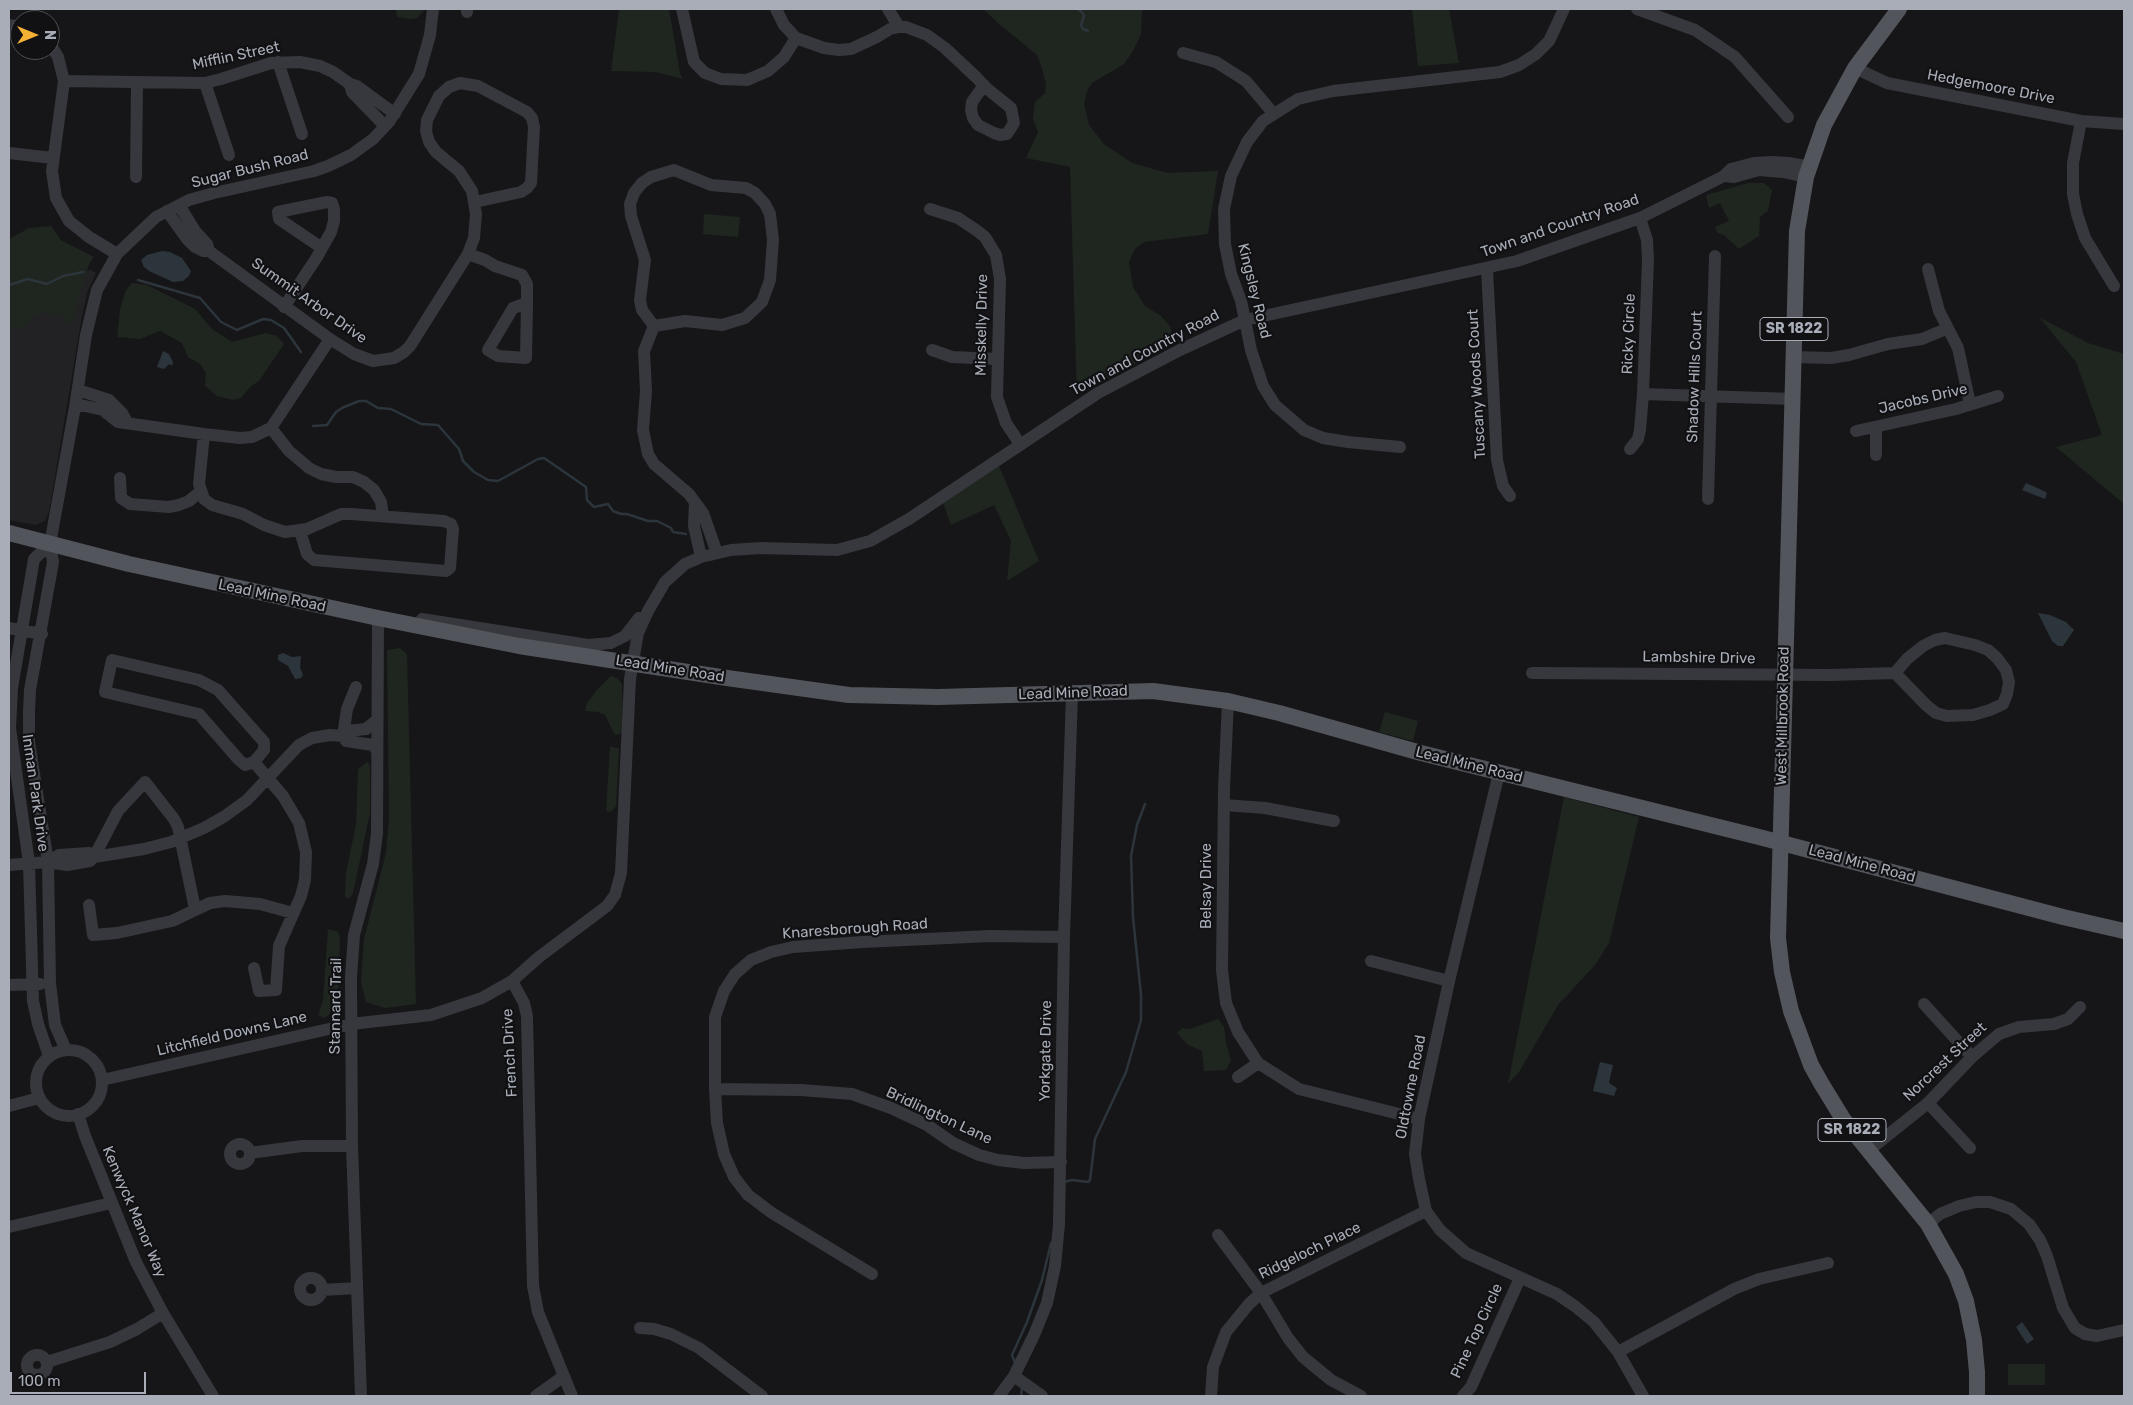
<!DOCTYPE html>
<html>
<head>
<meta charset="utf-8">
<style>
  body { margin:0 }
  #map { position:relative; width:2133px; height:1405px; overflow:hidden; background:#161618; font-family:Rubik,sans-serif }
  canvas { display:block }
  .frame { position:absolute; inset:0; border:10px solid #a8adb8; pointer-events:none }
  .north { position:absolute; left:10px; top:10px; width:50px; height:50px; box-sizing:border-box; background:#111113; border:1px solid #4d4f55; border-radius:50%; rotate:90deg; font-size:14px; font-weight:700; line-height:20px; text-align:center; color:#a8adb8 }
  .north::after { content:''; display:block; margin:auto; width:18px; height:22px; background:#f2b134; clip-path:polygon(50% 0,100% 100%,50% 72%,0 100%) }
  .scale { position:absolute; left:10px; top:1372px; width:136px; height:22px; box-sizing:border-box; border:2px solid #a8adb8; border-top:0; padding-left:6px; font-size:15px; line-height:18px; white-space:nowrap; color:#a8adb8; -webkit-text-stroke:4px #111113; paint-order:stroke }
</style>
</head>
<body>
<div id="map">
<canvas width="2133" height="1405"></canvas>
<div class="frame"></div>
<div class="north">N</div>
<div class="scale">100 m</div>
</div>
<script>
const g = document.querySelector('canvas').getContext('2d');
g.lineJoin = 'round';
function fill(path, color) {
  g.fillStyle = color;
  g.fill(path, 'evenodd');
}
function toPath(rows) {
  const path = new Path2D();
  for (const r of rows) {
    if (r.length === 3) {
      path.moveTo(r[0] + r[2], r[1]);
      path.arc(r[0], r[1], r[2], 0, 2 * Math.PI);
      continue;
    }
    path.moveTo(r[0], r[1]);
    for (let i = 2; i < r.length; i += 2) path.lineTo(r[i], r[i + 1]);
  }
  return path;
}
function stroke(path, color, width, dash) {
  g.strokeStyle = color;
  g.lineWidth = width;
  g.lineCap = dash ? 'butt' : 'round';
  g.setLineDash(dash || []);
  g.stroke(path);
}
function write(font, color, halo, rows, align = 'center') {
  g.font = font + ' Rubik,sans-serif';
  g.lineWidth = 4.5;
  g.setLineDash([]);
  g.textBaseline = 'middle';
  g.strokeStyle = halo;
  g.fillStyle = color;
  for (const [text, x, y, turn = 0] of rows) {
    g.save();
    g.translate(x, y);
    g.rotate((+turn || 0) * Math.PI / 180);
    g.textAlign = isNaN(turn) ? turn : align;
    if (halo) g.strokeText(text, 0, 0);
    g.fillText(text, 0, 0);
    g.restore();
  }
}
const built = toPath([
  [91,270,96,273,87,293,82,316,49,512,45,521,36,525,9,520,9,285]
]);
const green = toPath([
  [396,9,425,9,417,18,410,19,397,17],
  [619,9,669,9,680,73,683,79,655,72,611,71],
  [983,9,1142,9,1141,34,1133,51,1124,64,1092,83,1087,91,1084,104,1089,125,1104,144,1132,163,1168,173,1218,171,1208,234,1144,242,1135,249,1129,262,1133,287,1145,306,1161,316,1170,326,1174,341,1077,396,1070,167,1026,158,1038,132,1033,119,1035,102,1045,93,1046,84,1042,69,1037,55,998,23],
  [1412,9,1449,9,1459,63,1418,66],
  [1748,183,1764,183,1772,190,1768,211,1760,217,1759,236,1739,249,1724,235,1718,233,1715,227,1729,221,1720,203,1709,208,1706,195],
  [704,214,740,217,738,237,703,234],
  [51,226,61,240,94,257,89,264,72,323,67,322,61,314,41,313,31,319,30,323,23,328,9,327,9,239,29,228],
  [132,283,147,285,195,309,212,329,232,342,266,333,277,336,284,344,259,381,251,386,241,398,233,400,217,396,205,386,206,373,200,364,188,357,182,343,160,331,140,339,117,337,120,309,126,290],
  [2039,317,2088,343,2124,354,2124,504,2056,447,2102,435,2076,362],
  [999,466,1039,561,1007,581,1011,541,994,505,951,525,943,503],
  [400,648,407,654,416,1004,385,1008,366,1002,361,982,364,939,386,853,389,819,387,650],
  [611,676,617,678,622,684,623,728,620,734,615,735,605,715,598,712,585,711,587,703,596,691],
  [1385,712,1418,721,1413,741,1379,732],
  [610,746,619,749,616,806,611,812,606,811],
  [367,762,370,765,370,813,353,893,349,899,345,896,346,873,356,824,358,769],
  [1564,797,1639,817,1609,943,1595,965,1558,1005,1519,1072,1508,1084],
  [328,929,338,932,340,936,339,982,337,999,329,1015,324,1018,318,1015,323,1000],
  [1218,1019,1224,1027,1226,1043,1231,1060,1226,1070,1204,1071,1202,1051,1188,1045,1177,1033,1182,1028,1190,1029],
  [2008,1364,2045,1364,2045,1385,2008,1385]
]);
const water = toPath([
  [162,251,170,252,182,258,191,271,189,276,183,281,173,282,149,271,144,267,141,260,147,255],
  [163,351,169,354,173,362,172,366,169,364,164,369,157,367],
  [2026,483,2044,491,2047,493,2045,499,2022,490],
  [2038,613,2050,615,2066,622,2074,630,2063,646,2058,646,2052,641],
  [283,653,292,657,301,656,300,667,303,675,301,678,295,679,288,666,278,660,278,655],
  [1600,1062,1613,1065,1609,1083,1617,1088,1614,1096,1593,1091],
  [2022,1322,2034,1339,2027,1344,2016,1327]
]);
const stream = toPath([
  [1077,9,1082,12,1084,16,1081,25,1083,29,1088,31],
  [138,280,200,298,221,322,237,330,263,319,271,320,284,328,301,352],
  [9,285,28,279,47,284,63,276,83,272],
  [313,426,327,425,336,412,342,408,359,401,366,401,378,408,391,409,421,424,438,425,459,449,463,461,474,472,488,480,498,481,538,459,544,458,586,487,587,500,594,507,608,504,613,511,621,514,627,514,648,521,657,521,671,528,673,532,686,534],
  [1064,1182,1072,1180,1088,1182,1090,1180,1095,1139,1126,1072,1141,1020,1141,995,1133,917,1131,856,1137,825,1145,804],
  [1016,1365,1012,1355,1027,1322,1042,1280,1051,1243],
  [1021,1396,1022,1388]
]);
const minor = toPath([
  [682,9,694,62,705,73,721,79,747,80,768,71,784,57,796,38],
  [776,9,784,25,796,38,824,48,839,50,851,49,877,37,890,29,899,27,906,27,927,35,945,48,977,78,985,87,1011,108,1014,123,1007,134,1000,135,994,133,978,125,973,118,971,110,972,102,984,85],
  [888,9,899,27],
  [1637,9,1695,30,1735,57,1788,117],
  [467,12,467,9],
  [9,25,20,27],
  [50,44,58,57,64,81,52,171,56,198,69,221,89,237,117,254],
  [1183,53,1216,62,1246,81,1273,113],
  [278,62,302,134],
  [1855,68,1887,83,2081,121,2124,124],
  [64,81,205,83,221,79,271,63,300,62,320,66,333,72,350,84,357,86,395,114],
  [205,83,229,155],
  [350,84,352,92,385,126],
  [2081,121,2073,163,2073,194,2077,214,2085,238,2114,286],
  [9,153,53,158],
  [1724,176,1734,177,1759,170,1783,172,1806,177],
  [136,177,137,82],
  [179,205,195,231,207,244,209,251],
  [930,209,958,218,976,230,985,237,996,255,1000,279,997,397,1006,423,1020,444],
  [167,211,187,239,195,247,203,251,209,251,330,339,354,354,373,361,394,358,404,352,410,346,468,254,474,238,476,214,472,191,459,171,436,152,429,142,426,131,427,120,439,96,449,87,460,83,478,86,527,112,532,118,534,127,531,183,527,188,521,192,475,202],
  [468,254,485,260,495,266,522,275,527,284,527,303,526,358,498,356,488,350,513,308,527,303],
  [1487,269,1497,460,1503,486,1510,496],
  [1928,269,1939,311,1958,348,1970,404],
  [284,307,317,257,322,248,331,232,334,221,334,209,332,203,327,202,278,212,279,219,322,248],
  [654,326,642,310,640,300,645,260,631,216,630,204,634,193,642,183,651,177,674,170,711,185,746,188,755,193,765,204,770,214,773,240,770,280,762,302,745,318,722,325,685,321,654,326,644,351,646,391,643,430,648,454,654,464,689,494,703,513,717,553],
  [932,350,952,357,997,359],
  [1794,357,1831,358,1849,355,1888,344,1922,339,1946,329],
  [78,390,109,400,122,413,127,422],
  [1643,394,1793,399],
  [76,404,103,410,118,422,204,434,240,438,252,437,271,428,330,339],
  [1876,427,1876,455],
  [271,428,289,451,309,468,321,474,336,477,353,477,364,482,374,490,381,502,383,516],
  [1856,431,1956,409,1998,396],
  [204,434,199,484,204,499,212,505,243,514,264,525,285,532,307,529,341,514,351,514,444,521,451,524,453,529,450,568,446,571,314,560,307,554,300,531],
  [1400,447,1348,442,1323,438,1304,430,1275,405,1263,386,1251,350,1241,301,1231,274,1225,244,1224,209,1231,176,1247,142,1263,121,1298,99,1333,91,1500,72,1519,65,1536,54,1549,41,1564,9],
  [1630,449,1638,439,1640,430,1643,394,1648,260,1647,240,1640,218],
  [120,478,121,498,130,504,169,507,179,505,189,501,200,492],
  [1708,499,1715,256],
  [695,502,694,526,701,557],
  [422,619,588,645,611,643,625,636,639,618],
  [9,628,42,634],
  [1945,638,1975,645,1988,650,1997,658,2006,670,2009,682,2007,694,2003,704,1990,710,1973,715,1947,716,1936,713,1926,705,1895,673,1907,659,1923,646,1935,640,1945,638],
  [1532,673,1831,675,1895,673],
  [1228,701,1224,789,1222,970,1226,1003,1238,1032,1258,1063,1299,1089,1419,1119],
  [343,736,347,709,356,687],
  [343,736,347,731,366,729,377,720],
  [254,762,264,750,264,742,218,690,199,680,112,660,105,692,199,714,239,760,245,765,254,762,283,796,299,823,306,852,305,880,301,896,279,946,276,990,259,991,254,968],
  [1499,773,1450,977,1419,1119,1415,1154,1419,1179,1426,1211,1440,1230,1466,1253,1557,1294,1576,1307,1594,1322,1618,1352,1643,1396],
  [1224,805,1265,808,1334,821],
  [94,857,118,811,145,782,174,819,178,827,195,909],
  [48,862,59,855,89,853,94,857,144,849,171,842,204,828,225,816,247,800,299,745,312,738,330,735,343,736,346,741,373,745,377,751],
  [9,865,48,862,67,865,90,861,94,857],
  [89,905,93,935,117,933,158,924,172,921,210,903,225,901,260,904,293,913],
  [1371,961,1449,981],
  [512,981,524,1003,527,1016,533,1286,538,1312,572,1396],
  [9,985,40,984],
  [1924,1004,1972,1057],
  [69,1083,33],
  [66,1050,55,1025,50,983,48,862,29,742,29,712,30,690,53,562,50,544,75,407,86,335,97,290,117,254,156,217,189,200,214,193,314,171,328,166,351,155,373,139,389,122,419,74,430,35,433,9],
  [49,1056,38,1024,33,1001,29,863,10,728,12,688,34,559,50,544],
  [1238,1077,1258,1063],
  [102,1080,351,1024,431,1015,482,998,512,981,539,957,607,906,615,895,621,873,630,679,638,633,648,611,665,582,685,564,701,557,731,550,761,548,837,550,870,541,909,519,1098,393,1180,350,1245,320,1517,261,1640,218,1724,176,1731,169,1754,163,1771,162,1789,163,1810,167],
  [715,1089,801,1090,852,1094,891,1108,927,1125,953,1143,979,1155,998,1160,1024,1163,1061,1162],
  [1928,1103,1970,1148],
  [9,1106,39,1098],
  [78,1114,85,1136,136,1262,163,1313,213,1396],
  [240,1154,10],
  [1868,1151,1928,1103,1972,1057,1999,1034,2019,1027,2054,1024,2068,1019,2080,1007],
  [250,1153,302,1146,352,1146],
  [1928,1224,1940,1214,1959,1206,1976,1202,1990,1202,2011,1209,2029,1224,2040,1240,2047,1256,2063,1308,2075,1328,2085,1334,2097,1336,2124,1330],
  [9,1227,111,1203],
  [1218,1235,1261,1293,1288,1338,1303,1357,1331,1380,1361,1396],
  [872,1274,772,1213,748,1195,734,1177,724,1154,717,1123,715,1089,715,1017,724,991,735,974,751,960,771,952,793,947,863,942,990,936,1064,937],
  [311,1289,11],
  [322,1290,357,1288],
  [640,1328,654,1329,671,1334,699,1348,762,1396],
  [1618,1352,1734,1289,1759,1279,1828,1263],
  [37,1365,10],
  [47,1362,110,1342,137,1329,163,1313],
  [1014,1376,1042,1396],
  [361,1396,352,1146,351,977,354,935,373,864,377,833,378,618],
  [536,1396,564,1376],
  [999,1396,1014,1376,1034,1335,1047,1303,1055,1266,1059,1224,1064,937,1072,693],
  [1211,1396,1213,1367,1226,1332,1249,1304,1261,1293,1426,1211],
  [1463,1396,1471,1387,1520,1278]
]);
const major = toPath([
  [1899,9,1855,68,1824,125,1806,177,1797,231,1778,938,1782,972,1791,1011,1811,1065,1821,1083,1843,1119,1928,1224,1956,1274,1966,1301,1974,1340,1977,1372,1977,1396],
  [9,533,129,564,378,618,519,646,727,678,849,695,938,697,1153,691,1228,701,1279,713,1421,753,1759,837,2063,917,2124,931]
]);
const shields = [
  [1794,329,68],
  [1852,1130,68]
];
const shieldNames = [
  ["SR 1822",1794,329],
  ["SR 1822",1852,1130]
];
const streetNames = [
  ["Mifflin Street",236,56,-12],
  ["Hedgemoore Drive",1991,87,11],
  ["Sugar Bush Road",250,169,-14],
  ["Town and Country Road",1560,226,-19],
  ["Kingsley Road",1254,291,76],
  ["Summit Arbor Drive",309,301,35],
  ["Misskelly Drive",982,325,-89],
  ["Ricky Circle",1629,334,-88],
  ["Town and Country Road",1145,353,-28],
  ["Shadow Hills Court",1695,377,-88],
  ["Tuscany Woods Court",1477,384,-93],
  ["Jacobs Drive",1923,399,-13],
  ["Lead Mine Road",272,596,12],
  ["Lambshire Drive",1699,658,1],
  ["Lead Mine Road",670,669,9],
  ["Lead Mine Road",1073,693,-2],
  ["West Millbrook Road",1783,716,-89],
  ["Lead Mine Road",1469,765,14],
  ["Inman Park Drive",35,793,82],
  ["Lead Mine Road",1862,864,15],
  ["Belsay Drive",1207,886,-90],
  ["Knaresborough Road",855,929,-4],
  ["Stannard Trail",336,1006,-89],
  ["Litchfield Downs Lane",232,1034,-13],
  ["Yorkgate Drive",1046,1051,-89],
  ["French Drive",510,1053,-93],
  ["Norcrest Street",1945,1062,-43],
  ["Oldtowne Road",1411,1087,-79],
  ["Bridlington Lane",939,1116,25],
  ["Kenwyck Manor Way",134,1212,67],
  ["Ridgeloch Place",1310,1251,-26],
  ["Pine Top Circle",1477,1331,-65]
];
fill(built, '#222225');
fill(green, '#1e261f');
fill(water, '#2c353c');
stroke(stream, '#2c353c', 2.5);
stroke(minor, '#37383d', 12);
stroke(major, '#53555c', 16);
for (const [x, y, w] of shields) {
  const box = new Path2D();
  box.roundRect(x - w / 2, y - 11.5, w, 23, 4);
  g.fillStyle = '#111113';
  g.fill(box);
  stroke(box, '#a8adb8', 1);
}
write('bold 14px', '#a8adb8', null, shieldNames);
write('15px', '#a8adb8', '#111113', streetNames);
</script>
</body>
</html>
